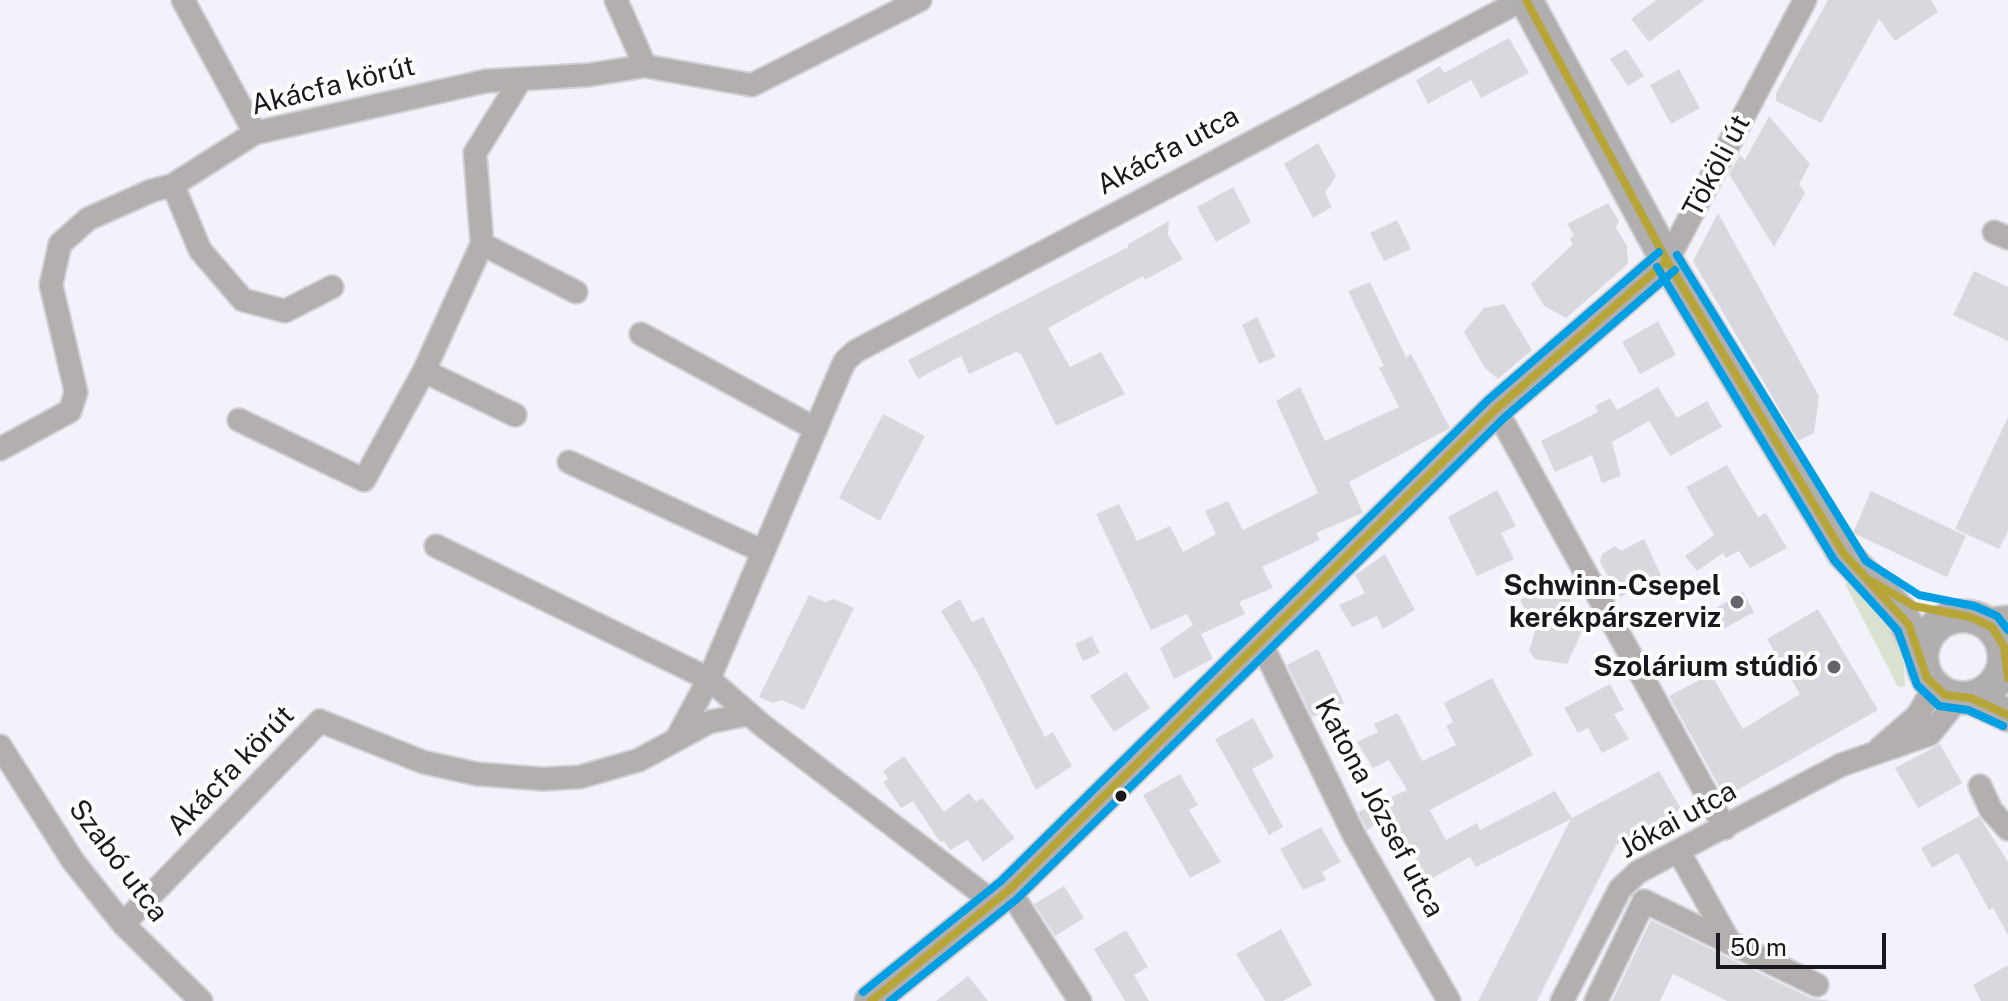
<!DOCTYPE html>
<html>
<head>
<meta charset="utf-8">
<style>
  body { margin:0 }
  #map { position:relative; width:2008px; height:1001px; overflow:hidden; background:#f3f2fa; font-family:"Public Sans",sans-serif }
  canvas { display:block }
  .scale { position:absolute; left:1716px; top:933px; width:170px; height:36px; box-sizing:border-box; border:4px solid #1a181e; border-top:0; padding-left:10px; font-size:24px; line-height:28px; white-space:nowrap; color:#1a181e; -webkit-text-stroke:6px #fefefe; paint-order:stroke }
</style>
</head>
<body>
<div id="map">
<canvas width="2008" height="1001"></canvas>
<div class="scale">50 m</div>
</div>
<script>
const g = document.querySelector('canvas').getContext('2d');
g.lineJoin = 'round';
function fill(path, color) {
  g.fillStyle = color;
  g.fill(path, 'evenodd');
}
function toPath(rows) {
  const path = new Path2D();
  for (const r of rows) {
    if (r.length === 3) {
      path.moveTo(r[0] + r[2], r[1]);
      path.arc(r[0], r[1], r[2], 0, 2 * Math.PI);
      continue;
    }
    path.moveTo(r[0], r[1]);
    for (let i = 2; i < r.length; i += 2) path.lineTo(r[i], r[i + 1]);
  }
  return path;
}
function stroke(path, color, width, dash) {
  g.strokeStyle = color;
  g.lineWidth = width;
  g.lineCap = dash ? 'butt' : 'round';
  g.setLineDash(dash || []);
  g.stroke(path);
}
function write(font, color, halo, rows, align = 'center') {
  g.font = font + ' "Public Sans",sans-serif';
  g.lineWidth = 8;
  g.setLineDash([]);
  g.textBaseline = 'middle';
  g.strokeStyle = halo;
  g.fillStyle = color;
  for (const [text, x, y, turn = 0] of rows) {
    g.save();
    g.translate(x, y);
    g.rotate((+turn || 0) * Math.PI / 180);
    g.textAlign = isNaN(turn) ? turn : align;
    if (halo) g.strokeText(text, 0, 0);
    g.fillText(text, 0, 0);
    g.restore();
  }
}
const green = toPath([
  [1856,578,1903,643,1905,686,1898,687,1845,584]
]);
const building = toPath([
  [1656,0,1704,0,1649,42,1631,19],
  [1828,0,1931,0,1938,12,1895,41,1879,19,1821,123,1776,101,1776,93],
  [1509,38,1529,73,1481,98,1471,80,1428,104,1416,80,1440,66,1444,73],
  [1626,49,1644,76,1628,86,1610,59],
  [1679,69,1700,108,1671,124,1650,85],
  [1769,116,1810,164,1799,184,1805,193,1774,247,1729,174,1740,155,1745,160],
  [1318,143,1336,176,1325,193,1332,207,1313,218,1284,164],
  [1233,187,1251,222,1216,242,1197,207],
  [1608,203,1619,221,1616,228,1627,246,1628,264,1566,318,1544,306,1531,284,1573,244,1570,239,1574,235,1567,224],
  [1718,213,1819,396,1814,433,1798,441,1693,261],
  [1397,220,1411,249,1384,261,1370,233],
  [1169,221,1168,235,1183,259,1145,280,1143,276,1048,328,1070,367,1101,352,1125,394,1056,426,1021,354,1016,352,969,374,961,356,918,379,908,360,1128,247,1128,244],
  [1974,271,2008,287,2008,341,1953,315],
  [1370,282,1406,357,1411,354,1450,428,1349,482,1363,513,1316,533,1320,540,1262,567,1273,588,1239,602,1245,614,1201,634,1213,659,1174,679,1160,648,1193,625,1187,614,1151,630,1096,514,1119,504,1137,541,1170,526,1183,552,1216,534,1205,511,1228,501,1243,530,1318,493,1276,401,1300,387,1325,441,1399,407,1379,368,1384,366,1348,291],
  [1504,304,1532,350,1498,379,1485,368,1464,332,1484,308],
  [1257,317,1276,357,1259,364,1242,325],
  [1658,321,1676,355,1640,374,1622,342],
  [1658,387,1677,418,1707,401,1722,427,1670,456,1649,421,1612,442,1621,476,1602,483,1592,455,1555,472,1541,441,1598,412,1595,406,1610,398,1617,410],
  [883,414,925,436,880,521,839,498],
  [2008,417,2008,531,1999,549,1955,529],
  [1727,465,1758,517,1766,513,1787,548,1750,568,1739,551,1726,558,1723,553,1697,571,1685,556,1714,535,1686,487],
  [1497,490,1516,526,1501,533,1514,559,1477,576,1448,517],
  [1871,491,1966,536,1947,577,1853,533],
  [1644,539,1661,575,1620,597,1600,562,1602,554,1615,546,1621,551],
  [1385,554,1415,610,1383,629,1377,616,1352,627,1339,605,1365,593,1355,575],
  [1560,579,1583,629,1567,664,1535,659,1529,651,1536,628,1520,600],
  [1743,592,1754,612,1718,632,1708,613],
  [809,595,825,602,834,599,854,608,804,710,782,700,773,703,759,697],
  [960,599,972,622,983,617,1045,737,1053,732,1072,766,1036,790,979,675,941,611],
  [1818,609,1878,710,1725,797,1669,696,1711,674,1743,729,1800,694,1767,639],
  [1092,636,1100,653,1083,661,1075,644],
  [1318,649,1344,703,1312,717,1287,665],
  [1126,672,1150,708,1114,732,1090,696],
  [1492,678,1533,755,1430,810,1446,840,1477,823,1480,830,1555,791,1572,818,1659,771,1681,809,1616,845,1537,1001,1478,1001,1571,819,1476,867,1470,857,1413,889,1401,867,1419,857,1375,825,1367,830,1358,812,1407,790,1389,760,1373,768,1357,742,1378,732,1374,724,1398,713,1422,761,1456,745,1446,726,1453,722,1444,703],
  [1610,684,1624,710,1614,714,1629,739,1602,753,1588,728,1578,733,1564,708],
  [1253,718,1274,757,1252,769,1283,827,1269,835,1215,739],
  [1940,744,1962,783,1918,808,1895,768],
  [904,756,944,812,969,793,976,802,982,798,1015,838,983,862,968,840,950,850,944,841,940,842,913,801,901,808,883,782,888,779,883,771],
  [1180,774,1198,805,1189,810,1221,862,1190,878,1143,795],
  [1979,816,2008,862,2008,935,1993,908,1989,910,1958,853,1932,868,1921,848],
  [1321,827,1341,862,1322,872,1326,880,1303,890,1280,849],
  [1064,886,1084,918,1055,936,1034,904],
  [1651,920,1811,998,1831,1001,1727,1001,1673,974,1660,1001,1612,1001],
  [1281,929,1312,985,1283,1001,1265,1001,1236,954],
  [1126,930,1148,967,1134,975,1149,1001,1125,1001,1094,949],
  [2008,965,2008,1001,1981,1001,1973,985],
  [968,976,988,1001,936,1001]
]);
const street = toPath([
  [183,0,255,133],
  [616,0,645,66],
  [173,185,200,250,243,300,285,311,332,287],
  [1994,232,2008,238],
  [482,244,576,292],
  [1667,261,1805,0],
  [641,334,816,429],
  [1496,409,1725,828],
  [515,415,424,371,482,244,475,153,521,79],
  [239,420,364,480,424,371],
  [0,449,70,411,76,392,51,285,60,244,88,219,151,191,173,185,255,133,486,81,588,75,645,66,752,85,920,0],
  [569,462,762,551],
  [436,546,709,679,763,726,993,902],
  [1982,620,2008,617],
  [1260,641,1354,835,1449,1001],
  [678,736,709,679,839,374,845,361,856,351,1522,0],
  [0,746,73,861,123,924,201,1001],
  [1880,748,1918,715,1934,687],
  [1980,786,1991,810,2008,829],
  [1679,852,1730,943],
  [1009,890,1080,1001],
  [123,924,320,721,423,762,477,774,543,779,580,777,639,760,709,722,749,714],
  [1562,1001,1620,889,1638,872,1841,765,1930,734,1958,699],
  [1596,1001,1644,901,1817,985]
]);
const secondary = toPath([
  [1526,0,1667,261,1844,554,1900,611,1922,656],
  [1963,657,41],
  [1971,698,2008,715],
  [871,1001,1009,890,1496,409,1667,261]
]);
const bus1 = toPath([
  [1526,0,1667,261,1844,554,1909,625,1927,678,1945,695,1971,698,2008,715],
  [1871,581,1914,606,1970,617,1992,627,2004,647,2008,678],
  [871,1001,1009,890,1496,409,1667,261]
]);
const bus2 = toPath([
  [1657,267,1834,560,1898,631,1917,685,1939,706,1968,710,2003,726],
  [890,1001,1017,899,1504,418,1675,270]
]);
const bus3 = toPath([
  [1677,255,1866,561,1919,595,1974,606,1997,616,2008,630],
  [863,992,1001,881,1488,400,1659,252]
]);
const markers = [
  [1737,602,8,"#66646b"],
  [1834,667,8,"#66646b"],
  [1121,796,7,"#1a181e"]
];
const streetNames = [
  ["Akácfa körút",333,86,-14],
  ["Akácfa utca",1168,151,-28],
  ["Tököli út",1717,166,-62],
  ["Akácfa körút",231,771,-46],
  ["Katona József utca",1379,808,62],
  ["Jókai utca",1678,820,-29],
  ["Szabó utca",118,861,53]
];
const poiNames = [
  ["Schwinn-Csepel",1721,586],
  ["kerékpárszerviz",1721,618],
  ["Szolárium stúdió",1818,667]
];
fill(green, '#d9e2d1');
fill(building, '#dad8df');
stroke(street, '#d1d0d6', 26);
stroke(secondary, '#d1d0d6', 36);
stroke(street, '#b2afae', 22);
stroke(secondary, '#b1aeaf', 32);
stroke(bus1, '#b8a538', 8);
stroke(bus2, '#009ee3', 8);
stroke(bus3, '#009fe3', 8);
for (const [x, y, r, color] of markers) {
  const dot = new Path2D();
  dot.arc(x, y, r, 0, 2 * Math.PI);
  g.fillStyle = color;
  g.fill(dot);
  stroke(dot, '#fefefe', 3);
}
write('28px', '#1a181e', '#fefefe', streetNames);
write('bold 28px', '#1a181e', '#fefefe', poiNames, 'right');
</script>
</body>
</html>
